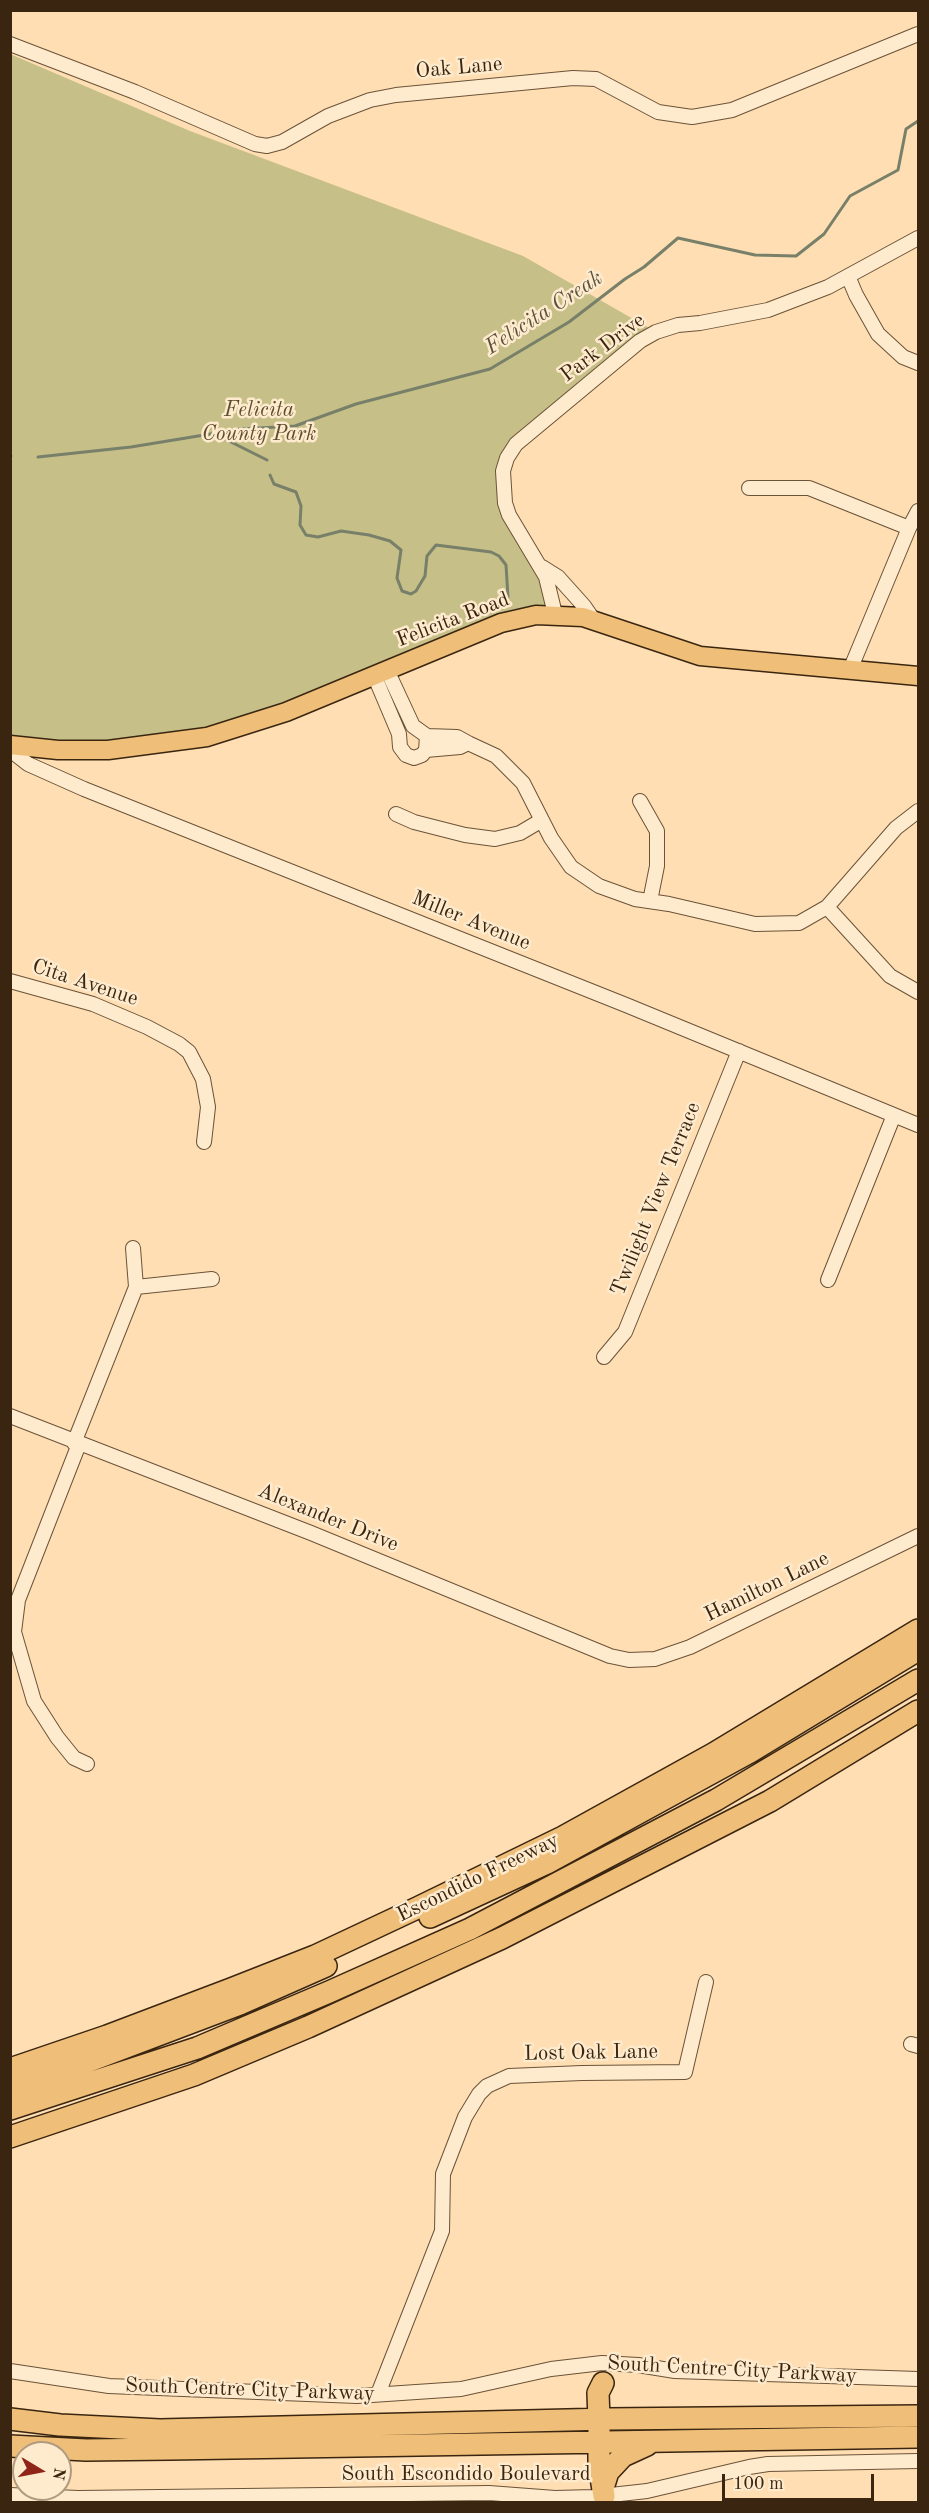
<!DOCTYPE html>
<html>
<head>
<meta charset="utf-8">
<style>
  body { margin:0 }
  #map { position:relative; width:929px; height:2513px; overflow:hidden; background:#fedeb2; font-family:"Old Standard TT",serif }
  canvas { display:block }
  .frame { position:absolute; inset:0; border:12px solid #3a2510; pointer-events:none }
  .north { position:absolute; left:12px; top:2441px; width:60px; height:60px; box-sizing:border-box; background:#feeacd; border:2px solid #b09b81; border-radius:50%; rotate:100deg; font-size:16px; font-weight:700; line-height:24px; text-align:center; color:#3a2510 }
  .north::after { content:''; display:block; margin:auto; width:21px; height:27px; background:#8f2418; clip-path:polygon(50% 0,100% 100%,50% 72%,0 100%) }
  .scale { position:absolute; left:722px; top:2474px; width:152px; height:27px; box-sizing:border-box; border:3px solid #3a2510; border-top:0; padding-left:8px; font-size:18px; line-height:21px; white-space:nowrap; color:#3a2510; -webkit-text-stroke:4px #feeacd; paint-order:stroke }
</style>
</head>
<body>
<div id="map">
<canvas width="929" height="2513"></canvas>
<div class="frame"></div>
<div class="north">N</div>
<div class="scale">100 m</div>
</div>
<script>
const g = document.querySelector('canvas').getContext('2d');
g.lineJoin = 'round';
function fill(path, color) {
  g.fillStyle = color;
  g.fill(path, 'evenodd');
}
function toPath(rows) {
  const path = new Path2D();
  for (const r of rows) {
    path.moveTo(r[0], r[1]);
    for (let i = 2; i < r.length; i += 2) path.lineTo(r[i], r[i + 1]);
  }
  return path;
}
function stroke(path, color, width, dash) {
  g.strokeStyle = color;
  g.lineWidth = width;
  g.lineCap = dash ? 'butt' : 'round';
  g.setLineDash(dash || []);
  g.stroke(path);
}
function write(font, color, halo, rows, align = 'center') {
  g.font = font + ' "Old Standard TT",serif';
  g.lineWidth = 5;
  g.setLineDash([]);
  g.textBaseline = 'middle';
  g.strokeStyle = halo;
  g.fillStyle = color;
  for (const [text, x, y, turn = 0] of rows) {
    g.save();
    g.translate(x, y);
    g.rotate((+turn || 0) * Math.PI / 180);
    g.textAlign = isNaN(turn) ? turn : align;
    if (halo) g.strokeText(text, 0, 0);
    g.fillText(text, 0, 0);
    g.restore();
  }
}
const green = toPath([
  [10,54,190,131,523,256,656,332,516,444,503,494,540,565,555,614,193,739,11,745]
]);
const stream = toPath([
  [215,434,267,460],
  [10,456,11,456],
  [38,457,131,447,241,429,295,426,356,404,490,369,569,322,625,279,644,267,678,238,755,255,796,256,824,234,850,196,898,170,906,129,918,121],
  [270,475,274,484,296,492,301,506,300,525,306,535,318,537,341,531,369,535,390,541,401,550,397,578,402,591,411,594,416,591,425,576,427,556,436,545,491,552,499,556,506,565,508,597]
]);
const minor = toPath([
  [10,44,135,92,255,144,267,146,282,142,328,116,370,100,396,95,573,78,596,79,658,112,692,117,732,110,918,34],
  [848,276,856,295,878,334,903,357,918,363],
  [749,488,809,488,909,528],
  [542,567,558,577,584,606,593,619],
  [555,614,546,577,509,515,505,503,503,471,507,458,516,444,640,341,656,332,678,325,700,323,768,310,828,287,918,238],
  [850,670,909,528,918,511],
  [374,675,399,734,400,747,406,755,414,758,422,755,426,750,427,736,413,726,387,670],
  [468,743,496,756,523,783,551,838,571,867,599,886,635,899,669,904,755,924,799,923,827,907,896,828,918,811],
  [10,750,28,764,84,789,626,1005,918,1125],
  [426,750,460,747,468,743,457,737,427,736],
  [640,801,657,831,657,866,650,901],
  [396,814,414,822,465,835,495,839,520,833,542,820],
  [827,907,890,976,918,992],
  [10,981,93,1004,147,1027,179,1044,189,1052,203,1079,208,1107,204,1142],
  [828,1280,894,1115],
  [136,1287,212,1279],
  [604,1357,625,1332,739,1051],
  [10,1416,311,1533,610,1656,629,1660,655,1659,690,1647,918,1536],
  [74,1443,136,1287,133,1248],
  [79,1444,18,1600,14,1632,34,1701,57,1737,74,1758,87,1764],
  [911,2044,918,2046],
  [10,2371,109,2386,357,2396,461,2389,551,2369,602,2363,638,2365,675,2371,918,2379],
  [378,2394,442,2231,443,2174,465,2117,479,2094,487,2086,509,2076,582,2073,685,2072,706,1982],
  [10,2495,78,2498,489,2493,555,2498,593,2497,647,2491,749,2467,768,2464,918,2461]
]);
const major = toPath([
  [10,745,58,750,108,750,207,737,286,712,501,623,536,615,583,617,700,656,918,676]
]);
const highway = toPath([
  [430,1917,547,1863,750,1752,918,1650],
  [10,2069,107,2036,231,1989,315,1956,415,1909,563,1837,713,1754,918,1630],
  [10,2088,55,2074,240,2004,326,1966],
  [10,2109,197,2048,329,1992,470,1929,716,1800,918,1680],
  [10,2137,194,2075,308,2027,502,1938,770,1801,918,1711],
  [603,2383,598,2393,599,2420,599,2465,604,2496],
  [10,2419,60,2425,160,2430,608,2419,918,2416],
  [10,2446,86,2450,170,2449,918,2437],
  [604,2485,608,2472,623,2456,647,2445]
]);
const streetNames = [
  ["Oak Lane",459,68,-5],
  ["Park Drive",603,348,-37],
  ["Felicita Road",453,620,-21],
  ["Miller Avenue",471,921,22],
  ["Cita Avenue",85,983,18],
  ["Twilight View Terrace",656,1199,-68],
  ["Alexander Drive",328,1518,22],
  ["Hamilton Lane",767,1587,-26],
  ["Escondido Freeway",478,1878,-26],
  ["Lost Oak Lane",591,2053,-1],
  ["South Centre City Parkway",732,2370,3],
  ["South Centre City Parkway",250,2390,2],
  ["South Escondido Boulevard",466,2474]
];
const parkNames = [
  ["Felicita",259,410],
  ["County Park",259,434]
];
const waterNames = [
  ["Felicita Creak",544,313,-33]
];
fill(green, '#c6bf88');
stroke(stream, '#78806a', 3);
stroke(minor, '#6b5338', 16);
stroke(major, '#3a2510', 21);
stroke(highway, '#3a2510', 24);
stroke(minor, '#feeacd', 14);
stroke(major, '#efbf79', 18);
stroke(highway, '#efbf79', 21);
write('21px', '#3a2510', '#feeacd', streetNames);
write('italic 21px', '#5d4c2e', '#feeacd', parkNames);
write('italic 22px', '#59533d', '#feeacd', waterNames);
</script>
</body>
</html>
